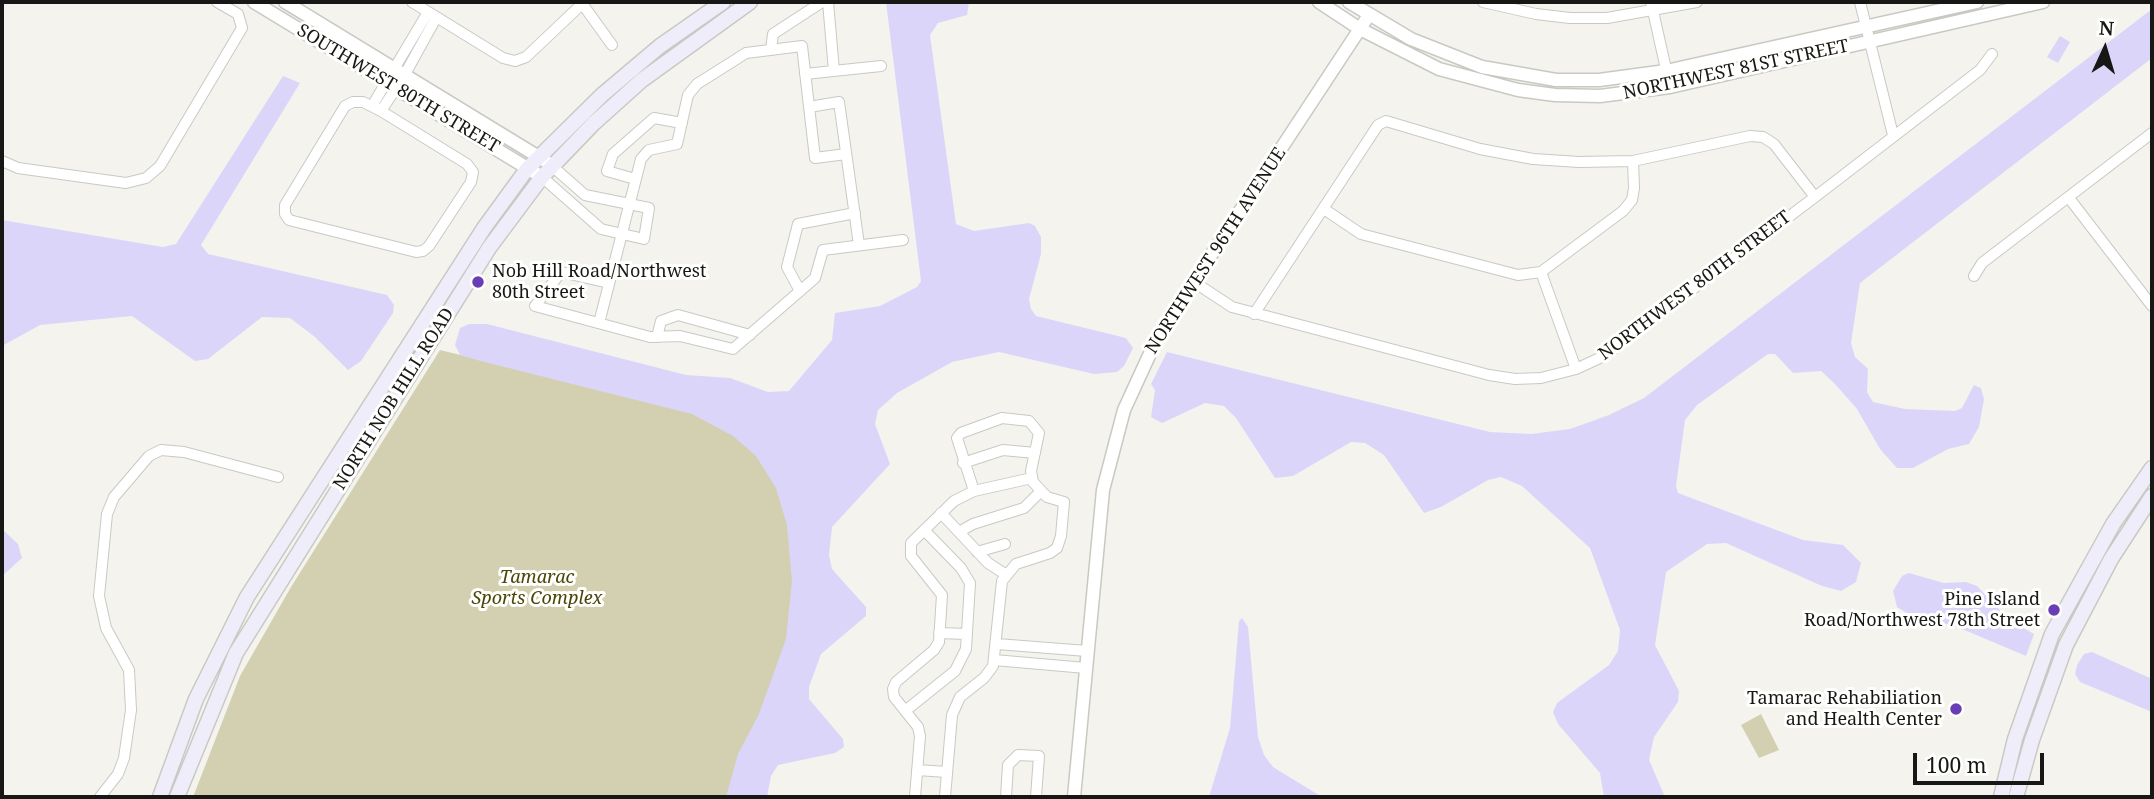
<!DOCTYPE html>
<html>
<head>
<meta charset="utf-8">
<style>
  body { margin:0 }
  #map { position:relative; width:2154px; height:799px; overflow:hidden; background:#f4f3ee; font-family:"Noto Serif",serif }
  canvas { display:block }
  .frame { position:absolute; inset:0; border:4px solid #171715; pointer-events:none }
  .north { position:absolute; left:2070px; top:14px; width:70px; height:70px; -webkit-text-stroke:5px #fffffe; paint-order:stroke; rotate:4deg; font-size:19px; font-weight:700; line-height:28px; text-align:center; color:#171715 }
  .north::after { content:''; display:block; margin:auto; width:24px; height:32px; background:#171715; clip-path:polygon(50% 0,100% 100%,50% 72%,0 100%) }
  .scale { position:absolute; left:1913px; top:753px; width:131px; height:32px; box-sizing:border-box; border:4px solid #171715; border-top:0; padding-left:9px; font-size:21px; line-height:24px; white-space:nowrap; color:#171715; -webkit-text-stroke:5px #fffffe; paint-order:stroke }
</style>
</head>
<body>
<div id="map">
<canvas width="2154" height="799"></canvas>
<div class="frame"></div>
<div class="north">N</div>
<div class="scale">100 m</div>
</div>
<script>
const g = document.querySelector('canvas').getContext('2d');
g.lineJoin = 'round';
function fill(path, color) {
  g.fillStyle = color;
  g.fill(path, 'evenodd');
}
function toPath(rows) {
  const path = new Path2D();
  for (const r of rows) {
    path.moveTo(r[0], r[1]);
    for (let i = 2; i < r.length; i += 2) path.lineTo(r[i], r[i + 1]);
  }
  return path;
}
function stroke(path, color, width, dash) {
  g.strokeStyle = color;
  g.lineWidth = width;
  g.lineCap = dash ? 'butt' : 'round';
  g.setLineDash(dash || []);
  g.stroke(path);
}
function write(font, color, halo, rows, align = 'center') {
  g.font = font + ' "Noto Serif",serif';
  g.lineWidth = 6;
  g.setLineDash([]);
  g.textBaseline = 'middle';
  g.strokeStyle = halo;
  g.fillStyle = color;
  for (const [text, x, y, turn = 0] of rows) {
    g.save();
    g.translate(x, y);
    g.rotate((+turn || 0) * Math.PI / 180);
    g.textAlign = isNaN(turn) ? turn : align;
    if (halo) g.strokeText(text, 0, 0);
    g.fillText(text, 0, 0);
    g.restore();
  }
}
const green = toPath([
  [440,350,696,412,737,435,766,461,792,519,797,596,781,674,730,797,193,797,240,676,291,587],
  [1761,714,1779,750,1759,758,1741,725]
]);
const water = toPath([
  [886,2,969,2,967,15,938,23,930,35,956,224,974,231,1029,223,1035,226,1041,237,1041,254,1029,299,1031,309,1036,316,1126,338,1133,348,1124,366,1117,372,1094,374,999,352,952,362,897,393,878,410,875,424,890,464,832,527,829,555,832,569,866,607,866,616,821,654,809,687,809,699,843,739,844,747,835,753,778,765,771,776,767,797,726,797,738,754,759,714,786,639,792,581,787,525,776,488,756,456,733,436,692,414,477,360,460,355,455,345,460,328,469,324,487,324,686,375,730,378,768,392,789,391,832,340,835,313,880,306,917,287,921,281],
  [2152,9,2152,58,1860,283,1851,343,1855,357,1868,369,1867,392,1873,402,1905,409,1955,411,1962,408,1974,385,1981,388,1984,399,1979,427,1969,444,1948,449,1913,468,1897,468,1880,449,1857,409,1835,384,1821,371,1793,373,1775,354,1768,354,1697,405,1685,420,1676,486,1678,493,1803,540,1843,545,1861,563,1856,582,1841,591,1822,586,1726,543,1707,544,1666,572,1655,645,1679,691,1678,702,1654,737,1649,760,1665,797,1604,797,1600,773,1558,724,1553,712,1557,703,1609,665,1618,651,1620,630,1590,548,1522,486,1501,477,1488,480,1441,507,1424,513,1384,455,1365,443,1351,442,1293,476,1275,478,1236,418,1224,406,1205,403,1162,423,1151,417,1155,390,1151,384,1167,352,1490,432,1531,434,1570,429,1609,415,1644,398],
  [2060,36,2070,42,2058,63,2047,57],
  [283,76,300,83,201,245,208,254,387,295,394,305,393,313,361,361,348,370,315,337,290,318,262,317,208,359,195,361,132,316,40,325,2,346,2,220,163,247,176,244],
  [2,529,18,544,22,558,2,576],
  [1909,573,1944,583,1966,582,1977,586,2009,620,2034,634,2026,656,1955,626,1915,618,1897,607,1893,591,1902,576],
  [1242,618,1248,627,1258,737,1264,755,1273,767,1322,797,1209,797,1230,728,1239,621],
  [2092,652,2152,679,2152,712,2080,682,2075,674,2077,665,2084,654]
]);
const minor = toPath([
  [412,2,503,58,515,61,526,57,582,4],
  [581,2,612,45],
  [828,2,834,71],
  [1483,2,1536,14,1570,18,1607,18,1697,2],
  [1651,2,1670,87],
  [1860,2,1893,135],
  [771,50,773,34,822,2],
  [805,74,881,66],
  [353,102,363,102,381,111,467,164,473,172,471,182,429,246,423,251,416,252,289,220,285,214,285,205,345,106,353,102],
  [372,106,428,12],
  [809,107,839,102,859,245],
  [381,111,404,76,436,18],
  [2,161,18,168,126,183,146,178,160,166,242,28,238,14,217,2],
  [542,177,601,229,644,239,649,208,585,195,552,166],
  [635,179,607,171,613,154,654,118,682,123],
  [2069,198,2152,306],
  [1324,209,1361,234,1518,275,1541,272,1623,211,1632,200,1634,188,1633,161],
  [1541,272,1576,369],
  [1974,276,1982,263,2152,133],
  [1194,282,1232,307,1489,375,1515,379,1541,378,1576,369,1604,356,1815,197,1980,70,1992,54],
  [609,283,561,272,535,306,650,337,680,336,733,349,815,278,823,250,903,240],
  [800,291,787,267,798,224,855,213],
  [1254,314,1378,125,1386,121,1480,149,1533,159,1579,162,1633,161,1750,136,1763,137,1774,144,1815,197],
  [599,323,641,159,649,150,677,144,688,95,697,84,746,53,802,46,815,158,846,154],
  [657,337,661,321,678,315,750,335],
  [963,463,1003,450,1035,453],
  [941,513,988,563,1005,574],
  [959,532,973,524,1024,508,1040,492],
  [977,552,1005,544],
  [939,633,967,634],
  [997,644,1087,651],
  [994,660,1086,668],
  [905,711,955,671,966,649,970,583,961,568,924,530],
  [917,770,947,772],
  [100,797,118,774,124,758,131,710,129,670,106,628,99,596,107,514,114,497,149,456,161,450,184,452,278,477],
  [915,797,920,736,918,727,894,697,893,689,896,682,934,650,939,642,942,595,911,556,911,543,954,501,974,491,1032,478],
  [945,797,952,715,960,697,984,678,993,666,1002,581,1016,564,1050,553,1057,548,1061,536,1064,502,1047,497,1033,482,1031,471,1039,433,1029,421,1002,418,961,433,957,438,974,491],
  [1006,797,1008,765,1018,755,1039,756,1036,797]
]);
const tertiary = toPath([
  [254,2,542,177],
  [285,2,547,162],
  [1319,2,1360,29,1439,69,1518,90,1555,95,1600,96,1670,87,2043,2],
  [1349,2,1411,39,1482,67,1556,80,1599,80,1666,71,1977,2],
  [1074,797,1103,490,1124,410,1159,334,1369,15]
]);
const secondary = toPath([
  [160,797,196,699,247,597,484,228,527,169,602,95,660,46,723,2],
  [177,797,236,653,489,248,542,177,593,124,642,80,750,2],
  [2001,797,2015,739,2052,634,2113,524,2152,468],
  [2016,797,2032,740,2066,645,2111,559,2152,496]
]);
const markers = [
  [478,282,7,"#683eb6"],
  [2054,610,7,"#683eb6"],
  [1956,709,7,"#683eb6"]
];
const streetNames = [
  ["NORTHWEST 81ST STREET",1736,70,-12],
  ["SOUTHWEST 80TH STREET",398,89,31],
  ["NORTHWEST 96TH AVENUE",1216,251,-57],
  ["NORTHWEST 80TH STREET",1695,286,-37],
  ["NORTH NOB HILL ROAD",394,399,-58]
];
const poiNames = [
  ["Nob Hill Road/Northwest",492,272,"left"],
  ["80th Street",492,293,"left"],
  ["Pine Island",2040,600],
  ["Road/Northwest 78th Street",2040,621],
  ["Tamarac Rehabiliation",1942,699],
  ["and Health Center",1942,720]
];
const parkNames = [
  ["Tamarac",537,578],
  ["Sports Complex",537,599]
];
fill(green, '#d3d0b1');
fill(water, '#dcd5fa');
stroke(minor, '#c9c9c4', 12);
stroke(tertiary, '#c9c9c4', 15);
stroke(secondary, '#c9c9c4', 17);
stroke(minor, '#fff', 10);
stroke(tertiary, '#fff', 12);
stroke(secondary, '#f0edfb', 14);
for (const [x, y, r, color] of markers) {
  const dot = new Path2D();
  dot.arc(x, y, r, 0, 2 * Math.PI);
  g.fillStyle = color;
  g.fill(dot);
  stroke(dot, '#fffffe', 2.5);
}
write('18px', '#171715', '#fffffe', streetNames);
write('18px', '#171715', '#fffffe', poiNames, 'right');
write('italic 18px', '#4b4509', '#fffffe', parkNames);
</script>
</body>
</html>
